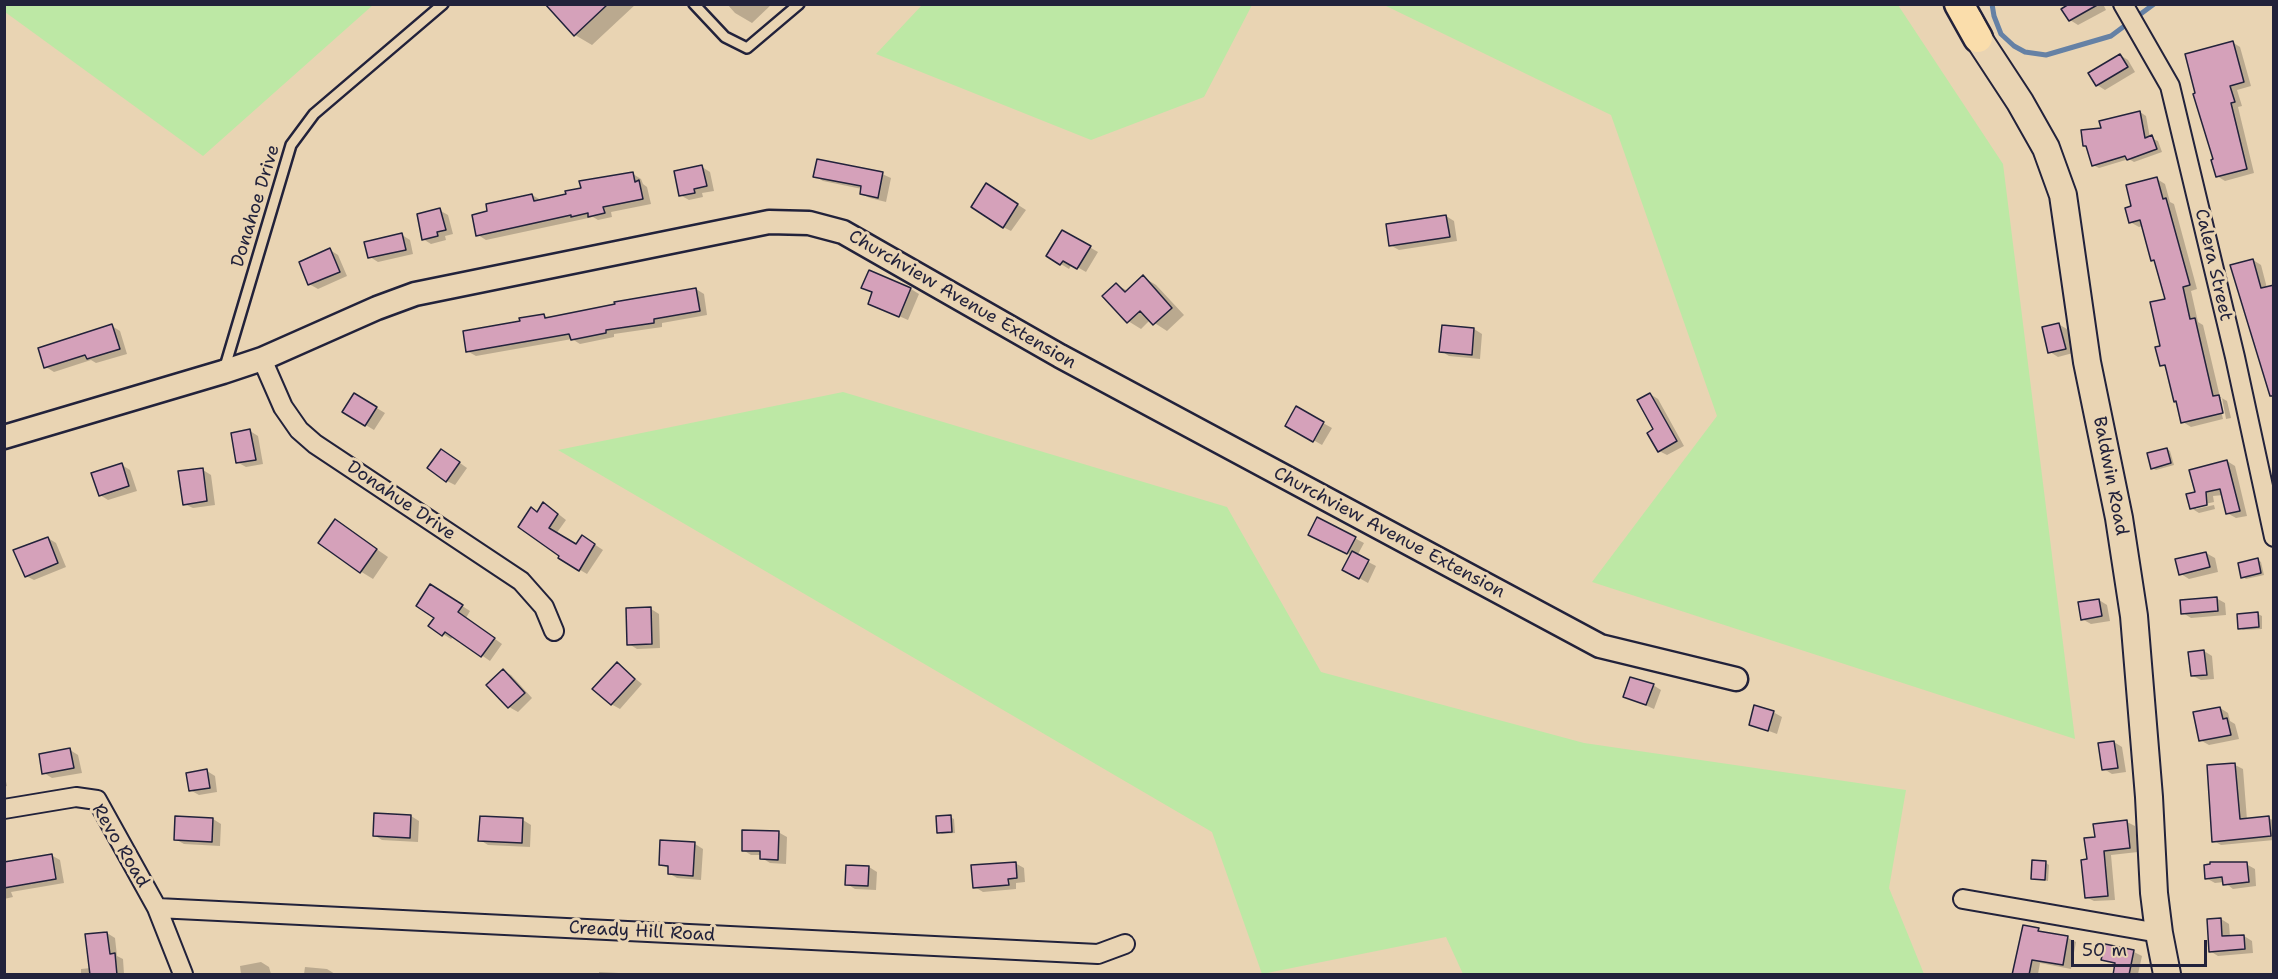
<!DOCTYPE html>
<html>
<head>
<meta charset="utf-8">
<style>
  body { margin:0 }
  #map { position:relative; width:2278px; height:979px; overflow:hidden; background:#e9d4b3; font-family:"Shantell Sans",sans-serif }
  canvas { display:block }
  .frame { position:absolute; inset:0; border:6px solid #22223b; pointer-events:none }
  .scale { position:absolute; left:2071px; top:940px; width:136px; height:27px; box-sizing:border-box; border:3px solid #22223b; border-top:0; padding-left:8px; font-size:18px; line-height:21px; white-space:nowrap; color:#22223b; -webkit-text-stroke:4px #e9d4b3; paint-order:stroke }
</style>
</head>
<body>
<div id="map">
<canvas width="2278" height="979"></canvas>
<div class="frame"></div>
<div class="scale">50 m</div>
</div>
<script>
const g = document.querySelector('canvas').getContext('2d');
g.lineJoin = 'round';
function fill(path, color) {
  g.fillStyle = color;
  g.fill(path, 'evenodd');
}
function toPath(rows) {
  const path = new Path2D();
  for (const r of rows) {
    path.moveTo(r[0], r[1]);
    for (let i = 2; i < r.length; i += 2) path.lineTo(r[i], r[i + 1]);
  }
  return path;
}
function stroke(path, color, width, dash) {
  g.strokeStyle = color;
  g.lineWidth = width;
  g.lineCap = dash ? 'butt' : 'round';
  g.setLineDash(dash || []);
  g.stroke(path);
}
function write(font, color, halo, rows, align = 'center') {
  g.font = font + ' "Shantell Sans",sans-serif';
  g.lineWidth = 6;
  g.setLineDash([]);
  g.textBaseline = 'middle';
  g.strokeStyle = halo;
  g.fillStyle = color;
  for (const [text, x, y, turn = 0] of rows) {
    g.save();
    g.translate(x, y);
    g.rotate((+turn || 0) * Math.PI / 180);
    g.textAlign = isNaN(turn) ? turn : align;
    if (halo) g.strokeText(text, 0, 0);
    g.fillText(text, 0, 0);
    g.restore();
  }
}
const green = toPath([
  [5,4,373,4,373,5,203,156,5,12],
  [923,4,1252,4,1252,5,1204,97,1091,140,876,54],
  [1384,5,1898,5,2003,164,2075,739,1592,582,1717,416,1611,115],
  [843,392,1227,507,1321,672,1584,743,1906,790,1889,888,1924,974,1463,974,1446,937,1262,974,1212,832,558,450]
]);
const shadow = toPath([
  [547,4,636,4,592,45,575,35],
  [727,4,772,4,752,23,735,13],
  [2072,4,2103,4,2106,10,2078,25,2070,20],
  [2232,42,2240,47,2251,86,2237,90,2242,106,2238,107,2254,173,2225,181,2217,176,2215,160],
  [2120,55,2128,60,2135,72,2105,90,2097,85],
  [2140,112,2146,116,2150,138,2158,141,2162,152,2134,162,2129,159,2099,168,2093,165,2103,129],
  [702,167,710,172,714,191,702,193,703,197,689,200,680,195],
  [633,174,641,179,643,184,647,187,651,204,611,212,612,217,598,220,593,217,486,240,478,235,532,195,541,200,567,195],
  [882,174,891,178,886,202,870,198,861,194,862,189,823,181,815,176],
  [2157,179,2165,184,2170,202,2174,204,2197,289,2191,291,2198,322,2203,325,2220,397,2227,401,2231,418,2226,419,2222,398,2218,398,2223,419,2191,427,2183,422,2178,403,2175,401,2167,368,2162,365,2167,300,2156,262,2152,260,2143,226,2139,227,2130,222,2133,207],
  [995,190,1026,210,1011,231,1003,227],
  [439,210,448,215,453,234,445,236,446,240,431,244,423,239],
  [1446,216,1454,221,1457,241,1399,250,1390,245],
  [1063,232,1098,252,1086,272,1072,264,1069,269,1048,256],
  [402,235,410,240,413,254,378,262,370,257],
  [330,250,338,255,347,276,318,289,309,284],
  [2253,260,2261,265,2267,288,2274,386],
  [1143,277,1156,285,1184,315,1167,331,1150,320,1141,329,1128,321,1117,285,1128,291],
  [696,289,704,294,707,315,662,323,662,327,614,334,614,337,580,344,572,339,476,356,467,351,521,323,544,316,549,318],
  [911,289,919,294,908,320,869,303,874,293],
  [2058,324,2067,329,2073,353,2058,357,2050,352],
  [112,326,120,331,127,354,96,363,91,360,54,372,46,367],
  [1474,329,1482,334,1480,359,1449,356,1441,351],
  [1650,394,1658,399,1684,446,1667,455,1659,451],
  [355,395,385,413,374,430,344,412],
  [1296,408,1332,428,1322,445,1287,425],
  [250,431,258,436,263,464,246,467,237,462],
  [2167,449,2170,451,2174,465,2156,470,2152,468],
  [449,455,467,468,455,485,447,481],
  [2227,461,2235,466,2247,516,2236,518,2227,513,2223,495,2213,496,2214,502,2196,506,2196,509,2214,505,2215,509,2199,513,2191,508,2197,493],
  [122,465,130,470,137,491,108,500,100,495],
  [203,470,211,475,215,505,193,508,184,504],
  [552,509,566,520,556,534,577,546,591,542,603,550,587,574,560,558,561,556,538,513],
  [1318,519,1364,543,1357,556,1376,566,1368,583,1352,574,1351,555,1318,539],
  [336,521,388,557,373,579,360,571],
  [48,538,56,543,66,567,34,580,26,576],
  [2206,553,2215,558,2218,572,2189,579,2181,574],
  [2258,560,2261,562,2264,575,2246,579,2243,577],
  [439,591,470,611,466,618,502,644,490,661,454,636,451,639,430,626,436,617],
  [2216,598,2225,603,2226,615,2191,618,2183,613],
  [2099,600,2107,605,2110,621,2091,624,2082,619],
  [651,609,659,614,660,648,637,649,629,644],
  [2258,614,2262,616,2262,629,2243,630,2240,628],
  [2204,651,2212,656,2214,679,2201,680,2193,676],
  [617,664,642,684,620,709,611,704],
  [503,671,511,675,532,698,518,712,509,707,488,685],
  [1653,685,1661,690,1654,709,1625,696],
  [2220,708,2228,713,2230,721,2235,724,2239,739,2209,745,2200,740],
  [1773,712,1782,717,1777,734,1750,724],
  [2114,742,2122,747,2126,772,2112,774,2104,769],
  [70,750,78,755,82,773,52,778,44,773],
  [2235,765,2243,769,2247,820,2269,818,2274,821,2274,840,2221,845,2214,841],
  [207,771,215,776,217,792,199,795,190,790],
  [4,772,7,786,4,787],
  [411,816,419,821,418,842,382,840,374,835],
  [481,817,523,820,531,825,530,847,488,845,480,840],
  [950,817,954,819,955,833,942,834,939,832],
  [213,819,221,824,220,846,184,844,175,839],
  [2127,822,2135,826,2138,852,2111,855,2115,900,2094,901,2086,897,2088,861,2096,839],
  [778,832,787,837,786,864,770,863,762,858,762,855,751,855,743,850],
  [695,844,703,849,701,880,677,878,669,873,670,869,660,864],
  [51,855,60,860,64,883,11,892,13,897,4,899,4,868],
  [1015,863,1024,868,1025,882,1016,883,1016,889,983,892,975,887],
  [2046,863,2049,865,2048,881,2032,878],
  [2246,864,2255,869,2256,886,2233,889,2224,882,2215,883,2206,878],
  [869,867,877,872,876,890,855,889,847,884],
  [2221,919,2229,924,2230,937,2244,936,2252,941,2253,953,2218,956,2210,951],
  [2024,927,2068,938,2076,942,2071,969,2040,963,2038,974,2013,974],
  [107,933,115,938,117,956,123,959,124,974,81,974,81,969,91,968],
  [2106,946,2134,952,2142,956,2138,974,2114,974,2116,965,2103,959],
  [261,962,269,967,271,974,241,974,240,966],
  [305,967,327,969,335,974,304,974],
  [599,972,619,973,622,974,599,974]
]);
const stream = toPath([
  [1992,4,1994,16,2001,34,2014,46,2025,52,2046,55,2111,36,2154,4]
]);
const building = toPath([
  [545,4,608,4,574,36,545,4],
  [2069,4,2099,4,2069,21,2061,9,2069,4],
  [2233,41,2244,82,2230,86,2235,102,2231,103,2247,169,2216,177,2211,160,2213,159,2193,94,2195,93,2185,54,2233,41],
  [2120,54,2128,67,2096,86,2088,73,2120,54],
  [2140,111,2145,138,2152,135,2157,149,2127,160,2125,156,2092,166,2086,146,2083,146,2081,130,2101,128,2099,121,2140,111],
  [817,159,883,172,878,198,860,194,861,186,813,177,817,159],
  [702,165,707,186,694,189,695,193,679,196,674,171,702,165],
  [633,172,635,182,639,180,643,199,603,207,605,213,588,217,588,213,571,217,571,215,476,236,472,215,487,211,486,204,532,194,534,201,566,194,565,191,581,188,579,181,633,172],
  [2157,177,2163,199,2166,198,2190,285,2183,287,2190,319,2195,318,2213,396,2219,395,2223,413,2181,423,2176,401,2174,402,2165,365,2160,366,2155,347,2160,346,2150,302,2165,299,2154,260,2151,261,2140,220,2129,223,2125,208,2131,206,2126,185,2157,177],
  [986,183,1018,204,1003,228,971,207,986,183],
  [440,208,446,230,437,232,438,236,422,240,417,214,440,208],
  [1446,215,1450,237,1389,246,1386,224,1446,215],
  [1062,230,1091,246,1077,269,1063,261,1060,265,1046,256,1062,230],
  [402,233,406,250,368,258,364,242,402,233],
  [330,248,340,272,308,285,299,262,330,248],
  [2253,259,2261,288,2274,285,2274,396,2270,396,2230,265,2253,259],
  [869,270,911,288,899,317,868,304,872,292,861,288,869,270],
  [1143,275,1172,308,1153,325,1140,311,1127,323,1102,296,1116,283,1125,292,1143,275],
  [696,288,700,311,654,319,654,323,606,330,606,333,571,340,569,334,466,352,463,331,520,321,519,318,544,314,545,318,615,304,614,302,696,288],
  [2059,323,2066,349,2048,353,2042,327,2059,323],
  [112,324,120,349,87,359,85,355,44,368,38,348,112,324],
  [1442,325,1474,328,1472,355,1439,352,1442,325],
  [354,393,377,407,365,426,342,412,354,393],
  [1650,393,1677,441,1658,452,1647,433,1653,429,1637,400,1650,393],
  [1296,406,1324,422,1313,442,1285,426,1296,406],
  [250,429,256,460,236,463,231,433,250,429],
  [2167,448,2171,463,2151,469,2147,453,2167,448],
  [441,449,460,462,446,482,427,468,441,449],
  [2227,460,2240,511,2226,514,2220,489,2206,492,2207,505,2190,509,2186,494,2195,492,2189,470,2227,460],
  [122,463,129,486,99,496,91,473,122,463],
  [203,468,207,501,183,505,178,471,203,468],
  [543,502,558,514,549,528,576,544,582,535,595,544,579,571,558,558,559,556,518,527,531,507,537,512,543,502],
  [1317,517,1356,537,1347,554,1308,535,1317,517],
  [335,519,377,549,360,573,318,543,335,519],
  [48,537,58,563,25,577,13,550,48,537],
  [1352,551,1369,560,1359,579,1342,570,1352,551],
  [2206,552,2210,567,2179,575,2175,559,2206,552],
  [2258,558,2261,573,2241,578,2238,563,2258,558],
  [430,584,463,605,458,612,495,638,481,657,445,632,442,636,428,626,434,618,416,606,430,584],
  [2217,597,2218,611,2181,614,2180,600,2217,597],
  [2099,599,2102,616,2081,620,2078,602,2099,599],
  [651,607,652,644,627,645,626,608,651,607],
  [2258,612,2259,627,2238,629,2237,614,2258,612],
  [2204,650,2207,675,2191,676,2188,652,2204,650],
  [617,662,635,679,611,705,592,689,617,662],
  [503,669,525,693,508,708,486,685,503,669],
  [1630,677,1654,684,1646,705,1623,697,1630,677],
  [1754,705,1774,711,1768,731,1749,725,1754,705],
  [2220,707,2223,719,2227,718,2231,735,2199,741,2193,712,2220,707],
  [2114,741,2118,768,2102,770,2098,743,2114,741],
  [70,748,74,768,42,774,39,754,70,748],
  [2235,763,2240,819,2269,816,2271,836,2212,842,2207,765,2235,763],
  [207,769,210,788,189,791,186,773,207,769],
  [374,813,411,815,410,838,373,836,374,813],
  [951,815,952,832,937,833,936,816,951,815],
  [175,816,213,818,212,842,174,840,175,816],
  [480,816,523,818,522,843,478,841,480,816],
  [2127,820,2130,848,2104,851,2108,896,2085,898,2081,860,2087,859,2084,838,2095,837,2093,824,2127,820],
  [742,830,779,831,778,860,760,859,760,851,742,851,742,830],
  [660,840,695,842,693,876,668,874,668,866,659,865,660,840],
  [52,854,56,879,4,888,4,862,52,854],
  [2032,860,2046,861,2045,880,2031,879,2032,860],
  [1016,862,1017,878,1008,879,1009,885,973,888,971,865,1016,862],
  [2210,862,2247,862,2249,882,2223,885,2222,877,2205,879,2204,865,2210,864,2210,862],
  [846,865,869,866,868,886,845,885,846,865],
  [2221,918,2222,936,2244,935,2245,949,2209,952,2207,919,2221,918],
  [2023,925,2039,928,2038,931,2068,936,2063,965,2032,960,2029,975,2012,975,2023,925],
  [107,932,110,954,115,953,117,975,90,975,85,934,107,932],
  [2105,944,2134,950,2129,975,2113,975,2115,963,2101,960,2105,944]
]);
const service = toPath([
  [694,4,725,37,747,48,799,4],
  [224,370,291,145,314,114,443,4]
]);
const minor = toPath([
  [2123,4,2170,86,2235,357,2274,537],
  [262,359,283,407,299,430,315,444,521,581,544,607,554,631],
  [4,809,76,797,97,800,157,908,183,974],
  [1963,899,2159,933],
  [157,908,1098,954,1125,944]
]);
const tertiary = toPath([
  [4,437,223,372,262,359,377,308,415,294,769,222,809,223,843,232,1060,356,1600,646,1736,679]
]);
const secondary = toPath([
  [1969,20,1978,38,2020,102,2046,148,2063,195,2087,362,2119,518,2134,616,2149,797,2154,893,2159,933,2167,974]
]);
const primary = toPath([
  [1959,4,1978,38]
]);
const streetNames = [
  ["Donahoe Drive",256,206,-73],
  ["Calera Street",2213,265,77],
  ["Churchview Avenue Extension",962,300,30],
  ["Baldwin Road",2110,476,79],
  ["Donahue Drive",401,501,34],
  ["Churchview Avenue Extension",1389,533,28],
  ["Revo Road",120,846,59],
  ["Cready Hill Road",642,932,3]
];
fill(green, '#bde8a5');
fill(shadow, '#0003');
stroke(stream, '#6581a5', 5);
fill(building, '#d5a1ba');
stroke(building, '#22223b', 1.5);
stroke(service, '#22223b', 14);
stroke(minor, '#22223b', 22);
stroke(tertiary, '#22223b', 27);
stroke(secondary, '#22223b', 30);
stroke(primary, '#22223b', 33);
stroke(service, '#e9d4b3', 9);
stroke(minor, '#e9d4b3', 18);
stroke(tertiary, '#e9d4b3', 22);
stroke(secondary, '#e9d4b3', 26);
stroke(primary, '#faddab', 28);
write('18px', '#22223b', '#e9d4b3', streetNames);
</script>
</body>
</html>
